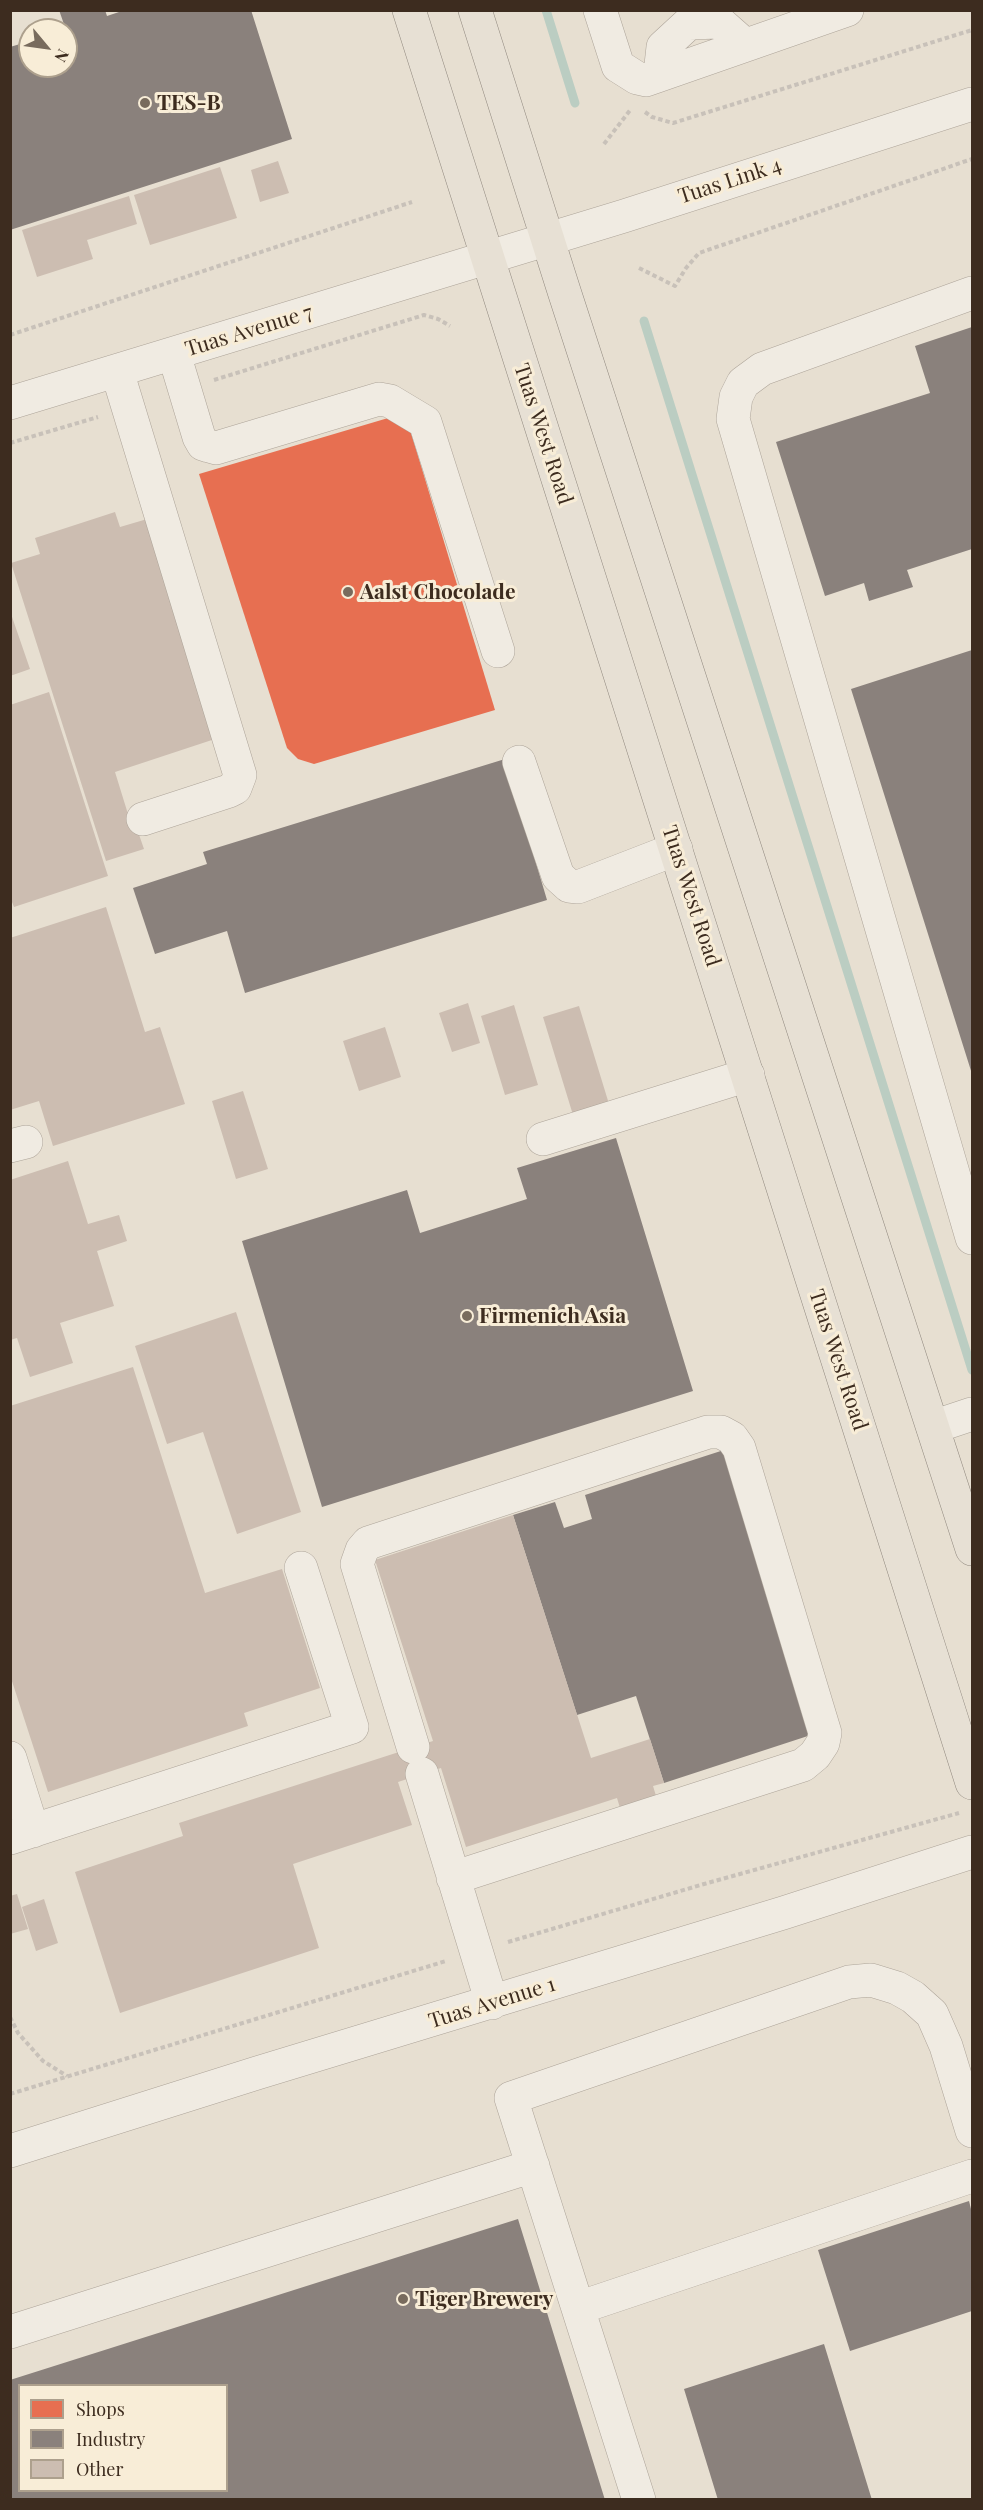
<!DOCTYPE html>
<html>
<head>
<meta charset="utf-8">
<style>
  body { margin:0 }
  #map { position:relative; width:983px; height:2510px; overflow:hidden; background:#e7dfd1; font-family:"Playfair Display",serif }
  canvas { display:block }
  .frame { position:absolute; inset:0; border:12px solid #3d2c1f; pointer-events:none }
  .legend { position:absolute; left:18px; top:2384px; width:210px; height:108px; box-sizing:border-box; background:#f8edd7; border:2px solid #ada08d; margin:0; padding:8px 10px; list-style:none; font-size:18px; color:#3d2c1f }
  .legend li { display:flex; align-items:center; gap:12px; height:30px }
  .legend b { width:30px; border:2px solid #ada08d }
  .north { position:absolute; left:18px; top:18px; width:60px; height:60px; box-sizing:border-box; background:#f8edd7; border:2px solid #ada08d; border-radius:50%; rotate:119deg; font-size:16px; font-weight:700; line-height:24px; text-align:center; color:#3d2c1f }
  .north::after { content:''; display:block; margin:auto; width:21px; height:27px; background:#786b5d; clip-path:polygon(50% 0,100% 100%,50% 72%,0 100%) }
</style>
</head>
<body>
<div id="map">
<canvas width="983" height="2510"></canvas>
<div class="frame"></div>
<ul class="legend">
<li><b style="height:16px;background:#e76f51"></b>Shops</li>
<li><b style="height:16px;background:#8a817c"></b>Industry</li>
<li><b style="height:16px;background:#ccbdb1"></b>Other</li>
</ul>
<div class="north">N</div>
</div>
<script>
const g = document.querySelector('canvas').getContext('2d');
g.lineJoin = 'round';
function fill(path, color) {
  g.fillStyle = color;
  g.fill(path, 'evenodd');
}
function toPath(rows) {
  const path = new Path2D();
  for (const r of rows) {
    path.moveTo(r[0], r[1]);
    for (let i = 2; i < r.length; i += 2) path.lineTo(r[i], r[i + 1]);
  }
  return path;
}
function stroke(path, color, width, dash) {
  g.strokeStyle = color;
  g.lineWidth = width;
  g.lineCap = dash ? 'butt' : 'round';
  g.setLineDash(dash || []);
  g.stroke(path);
}
function write(font, color, halo, rows, align = 'center') {
  g.font = font + ' "Playfair Display",serif';
  g.lineWidth = 6;
  g.setLineDash([]);
  g.textBaseline = 'middle';
  g.strokeStyle = halo;
  g.fillStyle = color;
  for (const [text, x, y, turn = 0] of rows) {
    g.save();
    g.translate(x, y);
    g.rotate((+turn || 0) * Math.PI / 180);
    g.textAlign = isNaN(turn) ? turn : align;
    if (halo) g.strokeText(text, 0, 0);
    g.fillText(text, 0, 0);
    g.restore();
  }
}
const shops = toPath([
  [405,413,495,710,314,764,298,759,287,748,199,474]
]);
const industry = toPath([
  [59,10,105,10,107,16,125,10,251,10,292,139,10,230,10,47,30,41,30,66,66,66,66,30],
  [972,327,972,549,907,570,913,587,869,601,864,583,825,596,776,442,930,393,915,346],
  [972,650,972,1074,851,689],
  [505,759,547,900,245,993,227,931,155,954,133,888,207,864,203,852],
  [616,1138,693,1391,322,1507,242,1241,407,1190,420,1233,527,1199,517,1168],
  [727,1449,817,1733,664,1783,636,1696,577,1715,513,1515,555,1502,564,1528,592,1519,585,1495],
  [969,2201,972,2213,972,2311,850,2351,818,2250],
  [518,2219,605,2500,10,2500,10,2380],
  [20,2386,226,2386,226,2490,20,2490],
  [824,2344,872,2500,718,2500,684,2389]
]);
const stream = toPath([
  [546,10,575,103],
  [644,321,972,1370]
]);
const building = toPath([
  [278,161,289,193,260,202,251,170],
  [220,167,237,218,150,245,134,195],
  [129,196,137,224,87,240,93,259,37,277,22,230],
  [115,512,120,527,154,517,224,736,115,772,132,827,136,826,144,849,106,861,11,563,40,554,35,538],
  [10,611,30,669,10,676],
  [49,692,108,876,14,907,10,897,10,705],
  [106,907,145,1032,160,1027,185,1104,53,1146,39,1101,10,1110,10,938],
  [468,1003,480,1043,452,1052,439,1013],
  [514,1005,538,1085,505,1095,481,1016],
  [579,1006,609,1104,573,1115,543,1017],
  [385,1027,401,1077,359,1091,343,1041],
  [243,1091,268,1169,236,1179,212,1101],
  [68,1161,88,1224,119,1215,127,1241,97,1251,114,1306,60,1323,73,1363,30,1377,17,1338,10,1340,10,1180],
  [236,1312,301,1512,237,1534,203,1432,167,1444,135,1346],
  [133,1367,205,1593,282,1569,320,1688,244,1713,248,1726,48,1792,10,1675,10,1406],
  [513,1515,591,1758,650,1739,664,1783,653,1786,660,1809,624,1821,617,1798,466,1847,441,1768,398,1782,412,1825,293,1864,319,1948,120,2013,75,1872,183,1836,179,1823,433,1741,375,1560],
  [17,1894,28,1929,10,1934,10,1896],
  [44,1899,58,1943,36,1951,22,1907]
]);
const path = toPath([
  [645,112,652,117,673,123,972,30],
  [604,144,631,109],
  [639,268,675,286,686,268,699,253,972,159],
  [10,335,412,202],
  [214,380,424,315,438,319,450,326],
  [10,443,98,417],
  [508,1942,704,1884,959,1813],
  [10,2017,18,2033,43,2061,67,2076],
  [10,2094,446,1961]
]);
const minor = toPath([
  [600,10,618,66,637,78,646,80,847,10],
  [660,74,663,47,689,23,719,22,745,45],
  [972,293,762,369,743,383,736,397,733,419,972,1238],
  [174,354,199,437,203,444,209,446,216,448,379,399,390,401,425,422,498,651],
  [117,371,240,775,235,788,229,791,143,819],
  [10,403,624,216,972,104],
  [519,762,558,876,569,886,578,887,676,849],
  [543,1139,748,1075],
  [10,1146,26,1142],
  [933,1427,972,1414],
  [413,1747,357,1564,362,1550,368,1543,708,1432,721,1432,732,1438,739,1448,825,1733,823,1743,815,1755,803,1765,453,1878],
  [10,1758,33,1831],
  [422,1774,492,2003],
  [10,1838,352,1727,301,1568],
  [10,2151,257,2073,783,1913,972,1852],
  [578,2308,972,2176],
  [10,2332,533,2166],
  [639,2500,511,2098,849,1982,871,1980,897,1988,913,1997,932,2014,946,2046,972,2131]
]);
const major = toPath([
  [409,10,972,1783],
  [475,10,564,291,972,1549]
]);
const markers = [
  [145,103,6,"#786b5d"],
  [348,592,6,"#786b5d"],
  [467,1316,6,"#786b5d"],
  [403,2299,6,"#786b5d"]
];
const poiNames = [
  ["TES-B",157,103],
  ["Aalst Chocolade",360,592],
  ["Firmenich Asia",479,1316],
  ["Tiger Brewery",415,2299]
];
const streetNames = [
  ["Tuas Link 4",730,181,-18],
  ["Tuas Avenue 7",249,331,-17],
  ["Tuas West Road",543,434,72],
  ["Tuas West Road",691,896,72],
  ["Tuas West Road",838,1360,72],
  ["Tuas Avenue 1",492,2003,-17]
];
fill(shops, '#e76f51');
fill(industry, '#8a817c');
stroke(stream, '#bbcdc2', 9);
fill(building, '#ccbdb1');
stroke(minor, '#ada499', 34);
stroke(major, '#928a80', 34);
stroke(path, '#c8c1b9', 4, [4.5, 3]);
stroke(minor, '#f0ebe2', 33);
stroke(major, '#e7e0d4', 33);
for (const [x, y, r, color] of markers) {
  const dot = new Path2D();
  dot.arc(x, y, r, 0, 2 * Math.PI);
  g.fillStyle = color;
  g.fill(dot);
  stroke(dot, '#f8edd7', 2);
}
write('bold 21px', '#3d2c1f', '#f8edd7', poiNames, 'left');
write('21px', '#3d2c1f', '#f8edd7', streetNames);
</script>
</body>
</html>
